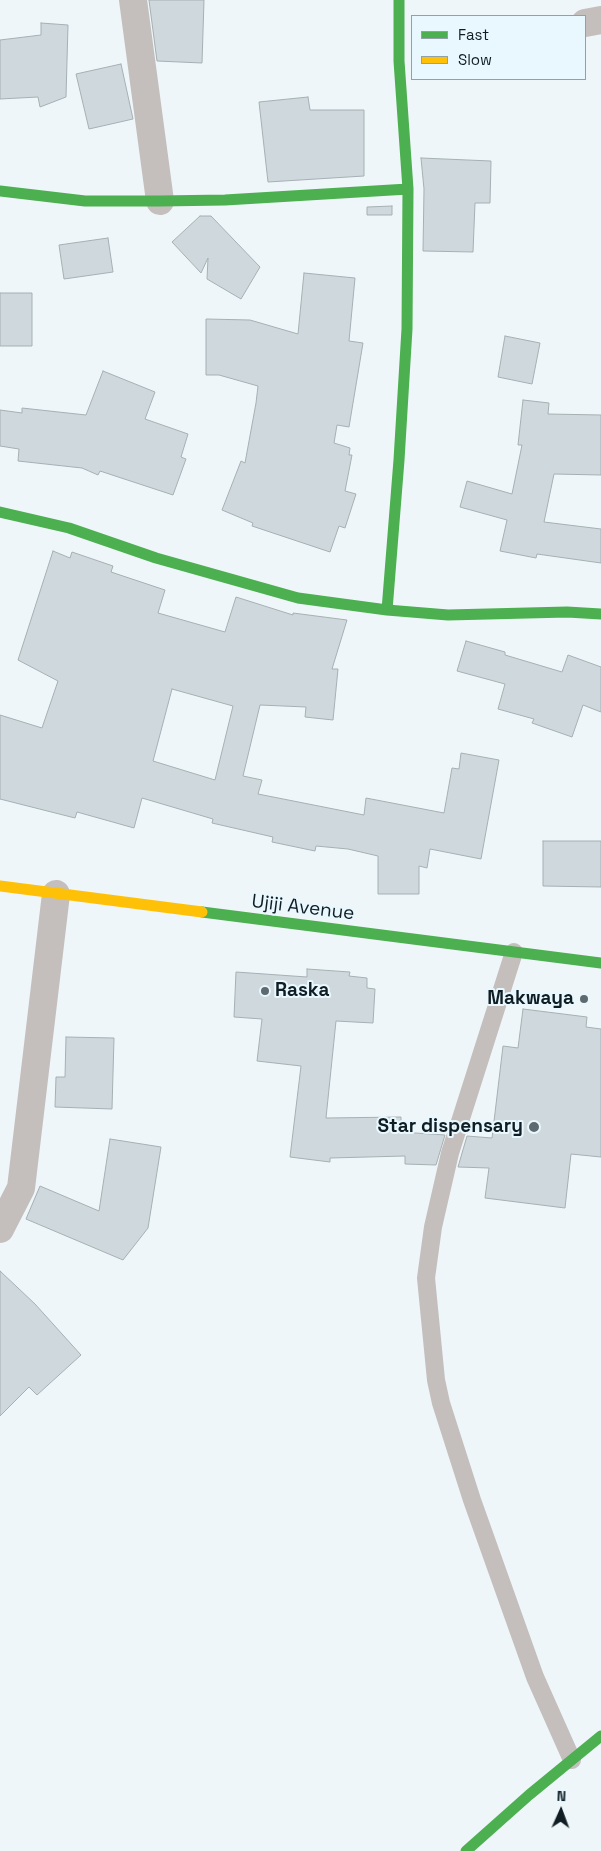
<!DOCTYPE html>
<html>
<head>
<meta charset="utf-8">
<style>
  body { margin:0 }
  #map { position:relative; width:601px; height:1851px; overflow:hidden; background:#eef6f9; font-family:"Space Grotesk",sans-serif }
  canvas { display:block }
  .legend { position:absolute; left:411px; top:15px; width:175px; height:65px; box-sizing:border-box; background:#e9f8fe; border:1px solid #92a1a7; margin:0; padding:6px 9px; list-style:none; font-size:15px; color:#101e24 }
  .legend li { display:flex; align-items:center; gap:10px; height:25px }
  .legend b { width:25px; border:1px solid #92a1a7 }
  .north { position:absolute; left:536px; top:1786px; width:50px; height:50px; -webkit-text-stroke:4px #e9f8fe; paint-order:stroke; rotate:2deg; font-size:14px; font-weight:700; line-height:20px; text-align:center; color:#101e24 }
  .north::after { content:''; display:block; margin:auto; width:18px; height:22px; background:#101e24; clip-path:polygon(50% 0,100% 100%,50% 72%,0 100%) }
</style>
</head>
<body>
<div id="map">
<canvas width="601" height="1851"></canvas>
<ul class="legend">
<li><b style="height:6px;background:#4caf50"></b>Fast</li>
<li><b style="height:6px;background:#ffc107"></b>Slow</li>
</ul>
<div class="north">N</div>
</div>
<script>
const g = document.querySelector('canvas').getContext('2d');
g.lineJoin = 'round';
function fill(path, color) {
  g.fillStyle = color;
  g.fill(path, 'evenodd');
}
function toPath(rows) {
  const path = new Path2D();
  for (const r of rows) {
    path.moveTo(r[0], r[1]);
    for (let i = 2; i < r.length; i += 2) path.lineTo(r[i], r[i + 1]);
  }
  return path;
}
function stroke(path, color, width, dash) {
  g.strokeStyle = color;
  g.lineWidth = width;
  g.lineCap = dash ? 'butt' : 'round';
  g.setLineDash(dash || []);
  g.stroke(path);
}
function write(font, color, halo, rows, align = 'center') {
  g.font = font + ' "Space Grotesk",sans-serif';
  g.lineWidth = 4;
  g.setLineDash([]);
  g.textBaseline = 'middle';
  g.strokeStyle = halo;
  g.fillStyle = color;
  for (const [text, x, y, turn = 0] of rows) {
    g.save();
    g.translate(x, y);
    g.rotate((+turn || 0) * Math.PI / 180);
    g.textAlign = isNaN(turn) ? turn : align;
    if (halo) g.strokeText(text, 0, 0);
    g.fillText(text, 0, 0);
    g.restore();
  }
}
const building = toPath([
  [149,0,204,0,202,63,157,61,149,0],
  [41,23,68,25,66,97,40,107,38,97,0,99,0,40,41,35,41,23],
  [121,64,133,119,89,129,76,74,121,64],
  [308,97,310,110,364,110,364,176,268,182,259,102,308,97],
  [421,158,491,161,490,203,475,203,473,252,423,251,424,189,421,158],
  [392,206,392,215,367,215,367,207,392,206],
  [200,216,211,216,260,267,241,299,207,279,208,258,201,273,172,242,200,216],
  [108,238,113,272,64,279,59,245,108,238],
  [304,273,355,278,349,341,363,343,349,427,337,425,334,443,350,448,349,455,352,455,345,491,356,494,345,528,339,526,330,552,252,526,253,523,222,510,241,461,245,463,256,403,258,386,219,375,206,375,206,319,250,320,298,334,304,273],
  [0,293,32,293,32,346,0,346,0,293],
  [505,336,540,343,532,384,498,377,505,336],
  [103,371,155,392,145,419,188,434,181,457,186,459,173,495,100,471,98,475,82,468,18,461,19,449,0,446,0,410,22,413,22,408,86,415,103,371],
  [523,400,549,403,548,414,601,415,601,475,554,474,544,522,601,529,601,563,537,554,536,558,500,551,507,520,460,507,467,481,512,494,522,445,518,445,523,400],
  [53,551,70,558,72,552,113,566,111,572,165,590,158,613,225,632,236,597,293,615,293,613,347,620,332,669,338,669,333,720,305,717,306,707,260,705,243,776,262,780,258,794,364,815,366,798,444,813,452,768,459,769,461,753,499,760,481,859,430,849,427,868,419,866,419,894,378,894,378,856,348,849,316,846,315,851,272,842,273,837,212,823,213,819,142,798,134,828,77,812,75,818,0,799,0,715,42,728,58,681,18,660,53,551],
  [172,689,233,706,215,780,153,761,172,689],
  [466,641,505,652,505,655,562,672,568,655,601,667,601,712,583,705,572,737,532,723,534,719,498,709,505,684,457,671,466,641],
  [543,841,601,841,601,887,543,886,543,841],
  [307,969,350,972,349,976,367,978,367,988,375,989,373,1023,336,1021,326,1118,401,1117,401,1132,445,1135,436,1165,405,1164,405,1156,330,1158,330,1162,290,1157,301,1066,257,1061,262,1019,234,1017,236,972,307,977,307,969],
  [523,1009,587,1017,586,1027,601,1029,601,1157,571,1154,565,1208,485,1198,489,1168,458,1167,467,1136,492,1138,503,1046,518,1048,523,1009],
  [66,1037,114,1038,112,1109,55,1107,56,1077,65,1077,66,1037],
  [110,1139,161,1147,148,1228,123,1260,26,1219,40,1186,99,1211,110,1139],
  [0,1271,35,1304,81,1355,37,1395,29,1387,0,1416,0,1271]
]);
const lane = toPath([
  [514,952,450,1153,433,1227,426,1278,436,1380,441,1403,472,1500,535,1677,572,1760]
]);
const street = toPath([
  [133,0,160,201],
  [585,23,601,20],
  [0,1229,21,1188,56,894]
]);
const fast = toPath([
  [0,191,85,201,160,201,225,200,408,189],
  [0,512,69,528,156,558,298,598,387,610,448,615,567,612,601,614],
  [387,610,399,460,407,329,408,189,399,61,399,0],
  [202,912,601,963],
  [466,1851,529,1795,601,1736]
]);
const slow = toPath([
  [0,886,202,912]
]);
const markers = [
  [265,991,5,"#5e6a6f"],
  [584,999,5,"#5e6a6f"],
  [534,1127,6,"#5e6a6f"]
];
const streetNames = [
  ["Ujiji Avenue",303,908,7]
];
const poiNames = [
  ["Raska",275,991,"left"],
  ["Makwaya",574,999],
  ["Star dispensary",523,1127]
];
fill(building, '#cfd9dd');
stroke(building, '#a6b0b4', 1);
stroke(lane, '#c4bfbc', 18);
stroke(street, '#c4bfbc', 28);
stroke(fast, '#4caf50', 11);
stroke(slow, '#ffc107', 11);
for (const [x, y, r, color] of markers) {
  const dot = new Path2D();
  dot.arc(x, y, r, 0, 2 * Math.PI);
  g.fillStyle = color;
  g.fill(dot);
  stroke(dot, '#e9f8fe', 2);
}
write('19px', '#101e24', '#e9f8fe', streetNames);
write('bold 19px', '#101e24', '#e9f8fe', poiNames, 'right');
</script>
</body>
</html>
